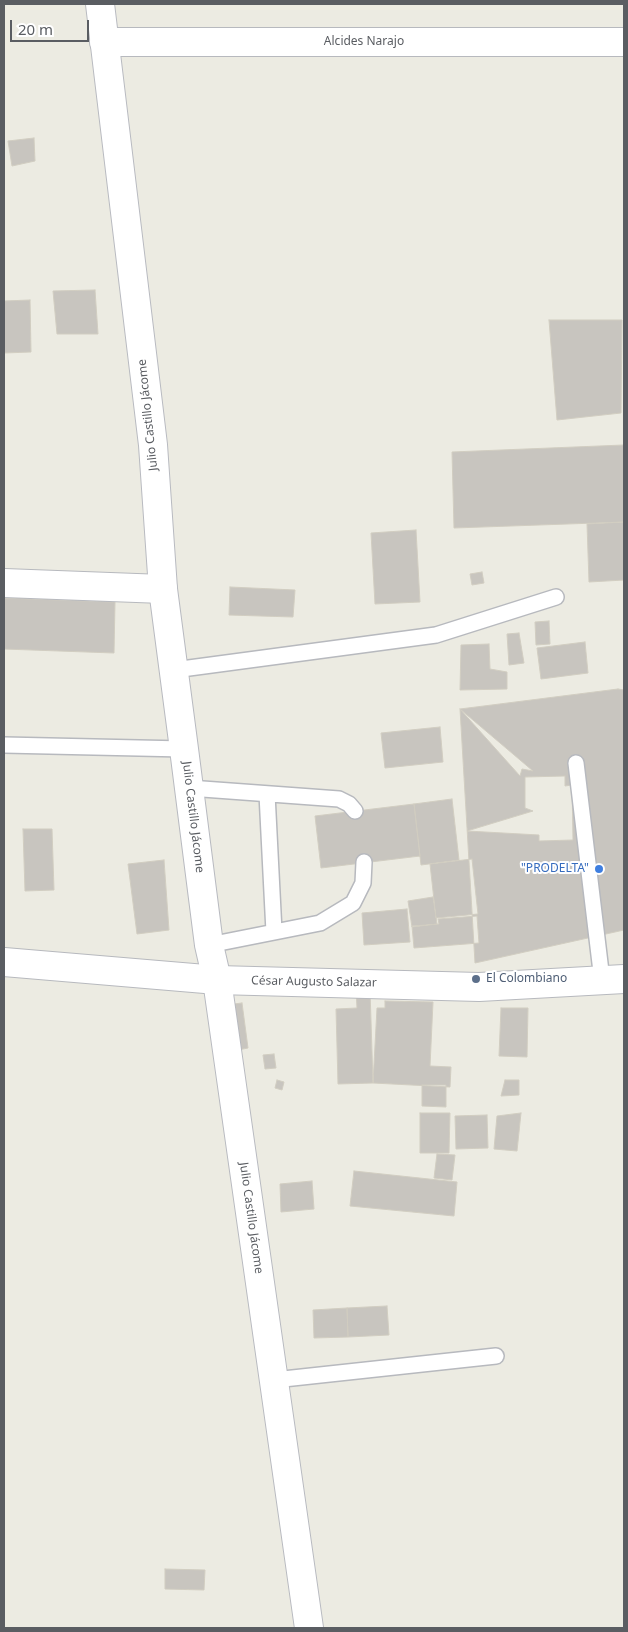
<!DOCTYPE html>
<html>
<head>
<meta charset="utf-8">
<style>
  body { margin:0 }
  #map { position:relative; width:628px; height:1632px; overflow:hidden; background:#ecebe2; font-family:"Noto Sans",sans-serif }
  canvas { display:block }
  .frame { position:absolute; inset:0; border:5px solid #5a5d62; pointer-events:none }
  .scale { position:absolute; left:10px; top:20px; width:79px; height:22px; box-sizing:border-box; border:2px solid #5a5d62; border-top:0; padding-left:6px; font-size:15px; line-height:18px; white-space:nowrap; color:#5a5d62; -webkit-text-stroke:4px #fff; paint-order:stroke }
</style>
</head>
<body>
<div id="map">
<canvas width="628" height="1632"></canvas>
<div class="frame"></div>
<div class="scale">20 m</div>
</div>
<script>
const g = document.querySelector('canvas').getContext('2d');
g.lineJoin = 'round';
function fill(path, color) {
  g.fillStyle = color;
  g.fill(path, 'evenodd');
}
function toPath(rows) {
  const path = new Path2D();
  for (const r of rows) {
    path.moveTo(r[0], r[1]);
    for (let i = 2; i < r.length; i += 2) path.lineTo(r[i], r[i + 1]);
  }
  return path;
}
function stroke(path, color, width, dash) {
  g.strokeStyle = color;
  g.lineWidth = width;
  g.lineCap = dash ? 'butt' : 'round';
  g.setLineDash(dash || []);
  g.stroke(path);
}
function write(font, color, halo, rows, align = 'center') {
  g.font = font + ' "Noto Sans",sans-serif';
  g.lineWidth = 4;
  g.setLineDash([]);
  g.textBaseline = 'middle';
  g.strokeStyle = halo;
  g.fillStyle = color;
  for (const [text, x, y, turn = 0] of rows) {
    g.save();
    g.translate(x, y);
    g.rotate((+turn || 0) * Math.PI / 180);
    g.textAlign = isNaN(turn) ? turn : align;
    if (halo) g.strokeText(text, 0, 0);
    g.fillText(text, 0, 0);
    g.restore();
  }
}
const building = toPath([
  [34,138,35,161,12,166,8,141,34,138],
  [95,290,98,334,57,334,53,291,95,290],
  [30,300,31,352,4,353,4,301,30,300],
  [549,320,622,320,621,413,557,420,549,320],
  [624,445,624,522,454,528,452,452,624,445],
  [624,522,624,580,589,582,587,524,624,522],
  [416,530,420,602,375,604,371,533,416,530],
  [482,572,484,583,472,585,470,574,482,572],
  [230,587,295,590,293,617,229,615,230,587],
  [4,598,115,602,114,653,4,649,4,598],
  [549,621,550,644,536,645,535,622,549,621],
  [519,633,524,663,509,665,507,634,519,633],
  [585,642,588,673,541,679,537,648,585,642],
  [489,644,490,669,507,672,507,689,460,690,461,645,489,644],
  [618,689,624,690,624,930,475,963,460,709,618,689],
  [460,709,533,771,522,769,520,776,460,709],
  [440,727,443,762,385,768,381,733,440,727],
  [565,776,565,786,572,785,573,840,539,841,539,835,467,831,533,811,525,808,525,777,565,776],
  [452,799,459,860,421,865,414,804,452,799],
  [414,804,420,856,321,868,315,816,414,804],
  [23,829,52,829,54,890,25,891,23,829],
  [472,859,478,914,436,918,430,864,472,859],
  [164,860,169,930,137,934,128,864,164,860],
  [433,897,437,924,412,927,408,901,433,897],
  [407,909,410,942,364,945,362,913,407,909],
  [477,916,479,943,414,948,412,926,439,924,438,919,477,916],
  [356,990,370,990,373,1083,338,1084,336,1009,357,1008,356,990],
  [385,1001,433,1002,430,1066,451,1067,450,1087,373,1083,377,1008,385,1008,385,1001],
  [242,1003,248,1048,233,1051,226,1005,242,1003],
  [501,1008,528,1008,527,1057,499,1056,501,1008],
  [274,1054,276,1068,265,1069,263,1055,274,1054],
  [277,1080,284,1082,282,1090,275,1088,277,1080],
  [505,1080,519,1080,519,1095,501,1096,505,1080],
  [422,1085,446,1085,446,1107,422,1106,422,1085],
  [420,1113,450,1113,449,1153,420,1153,420,1113],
  [521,1113,517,1151,494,1149,497,1116,521,1113],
  [487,1115,488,1148,456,1149,455,1116,487,1115],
  [437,1154,455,1155,452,1180,434,1178,437,1154],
  [354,1171,457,1182,454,1216,350,1206,354,1171],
  [312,1181,314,1209,281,1212,280,1184,312,1181],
  [387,1306,389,1335,348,1337,347,1308,387,1306],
  [347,1308,348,1337,314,1338,313,1310,347,1308],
  [165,1569,205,1570,204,1590,165,1589,165,1569]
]);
const lane = toPath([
  [174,670,436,635,556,597],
  [4,745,184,749],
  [576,763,602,980],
  [189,788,339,799,349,804,355,811],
  [267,794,274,932],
  [209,945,320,923,353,903,363,883,364,862],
  [274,1380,496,1356]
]);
const street = toPath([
  [104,42,624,42],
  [4,583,163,589],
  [4,962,217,980,479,987,624,979]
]);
const secondary = toPath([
  [100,4,153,445,163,589,184,749,209,945,217,980,309,1628]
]);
const markers = [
  [599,869,5,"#3f7fe0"],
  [476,979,5,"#5c6f8a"]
];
const streetNames = [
  ["Alcides Narajo",364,42],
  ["Julio Castillo Jácome",148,415,-96],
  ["Julio Castillo Jácome",193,817,83],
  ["César Augusto Salazar",314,982,1],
  ["Julio Castillo Jácome",251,1218,82]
];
const shopNames = [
  ["\"PRODELTA\"",589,869]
];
const serviceNames = [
  ["El Colombiano",486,979]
];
fill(building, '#c8c5bf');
stroke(building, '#d1cdc1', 1);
stroke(lane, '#b7b9be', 18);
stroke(street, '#b7b9be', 30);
stroke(secondary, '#b8bac0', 30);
stroke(lane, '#fff', 15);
stroke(street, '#fff', 28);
stroke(secondary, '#fff', 28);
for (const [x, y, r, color] of markers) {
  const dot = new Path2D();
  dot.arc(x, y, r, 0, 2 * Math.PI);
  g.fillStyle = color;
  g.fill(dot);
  stroke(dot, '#fff', 2);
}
write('12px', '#5a5d62', '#fff', streetNames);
write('12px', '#366cbe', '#fff', shopNames, 'right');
write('12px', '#4e5e75', '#fff', serviceNames, 'left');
</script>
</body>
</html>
